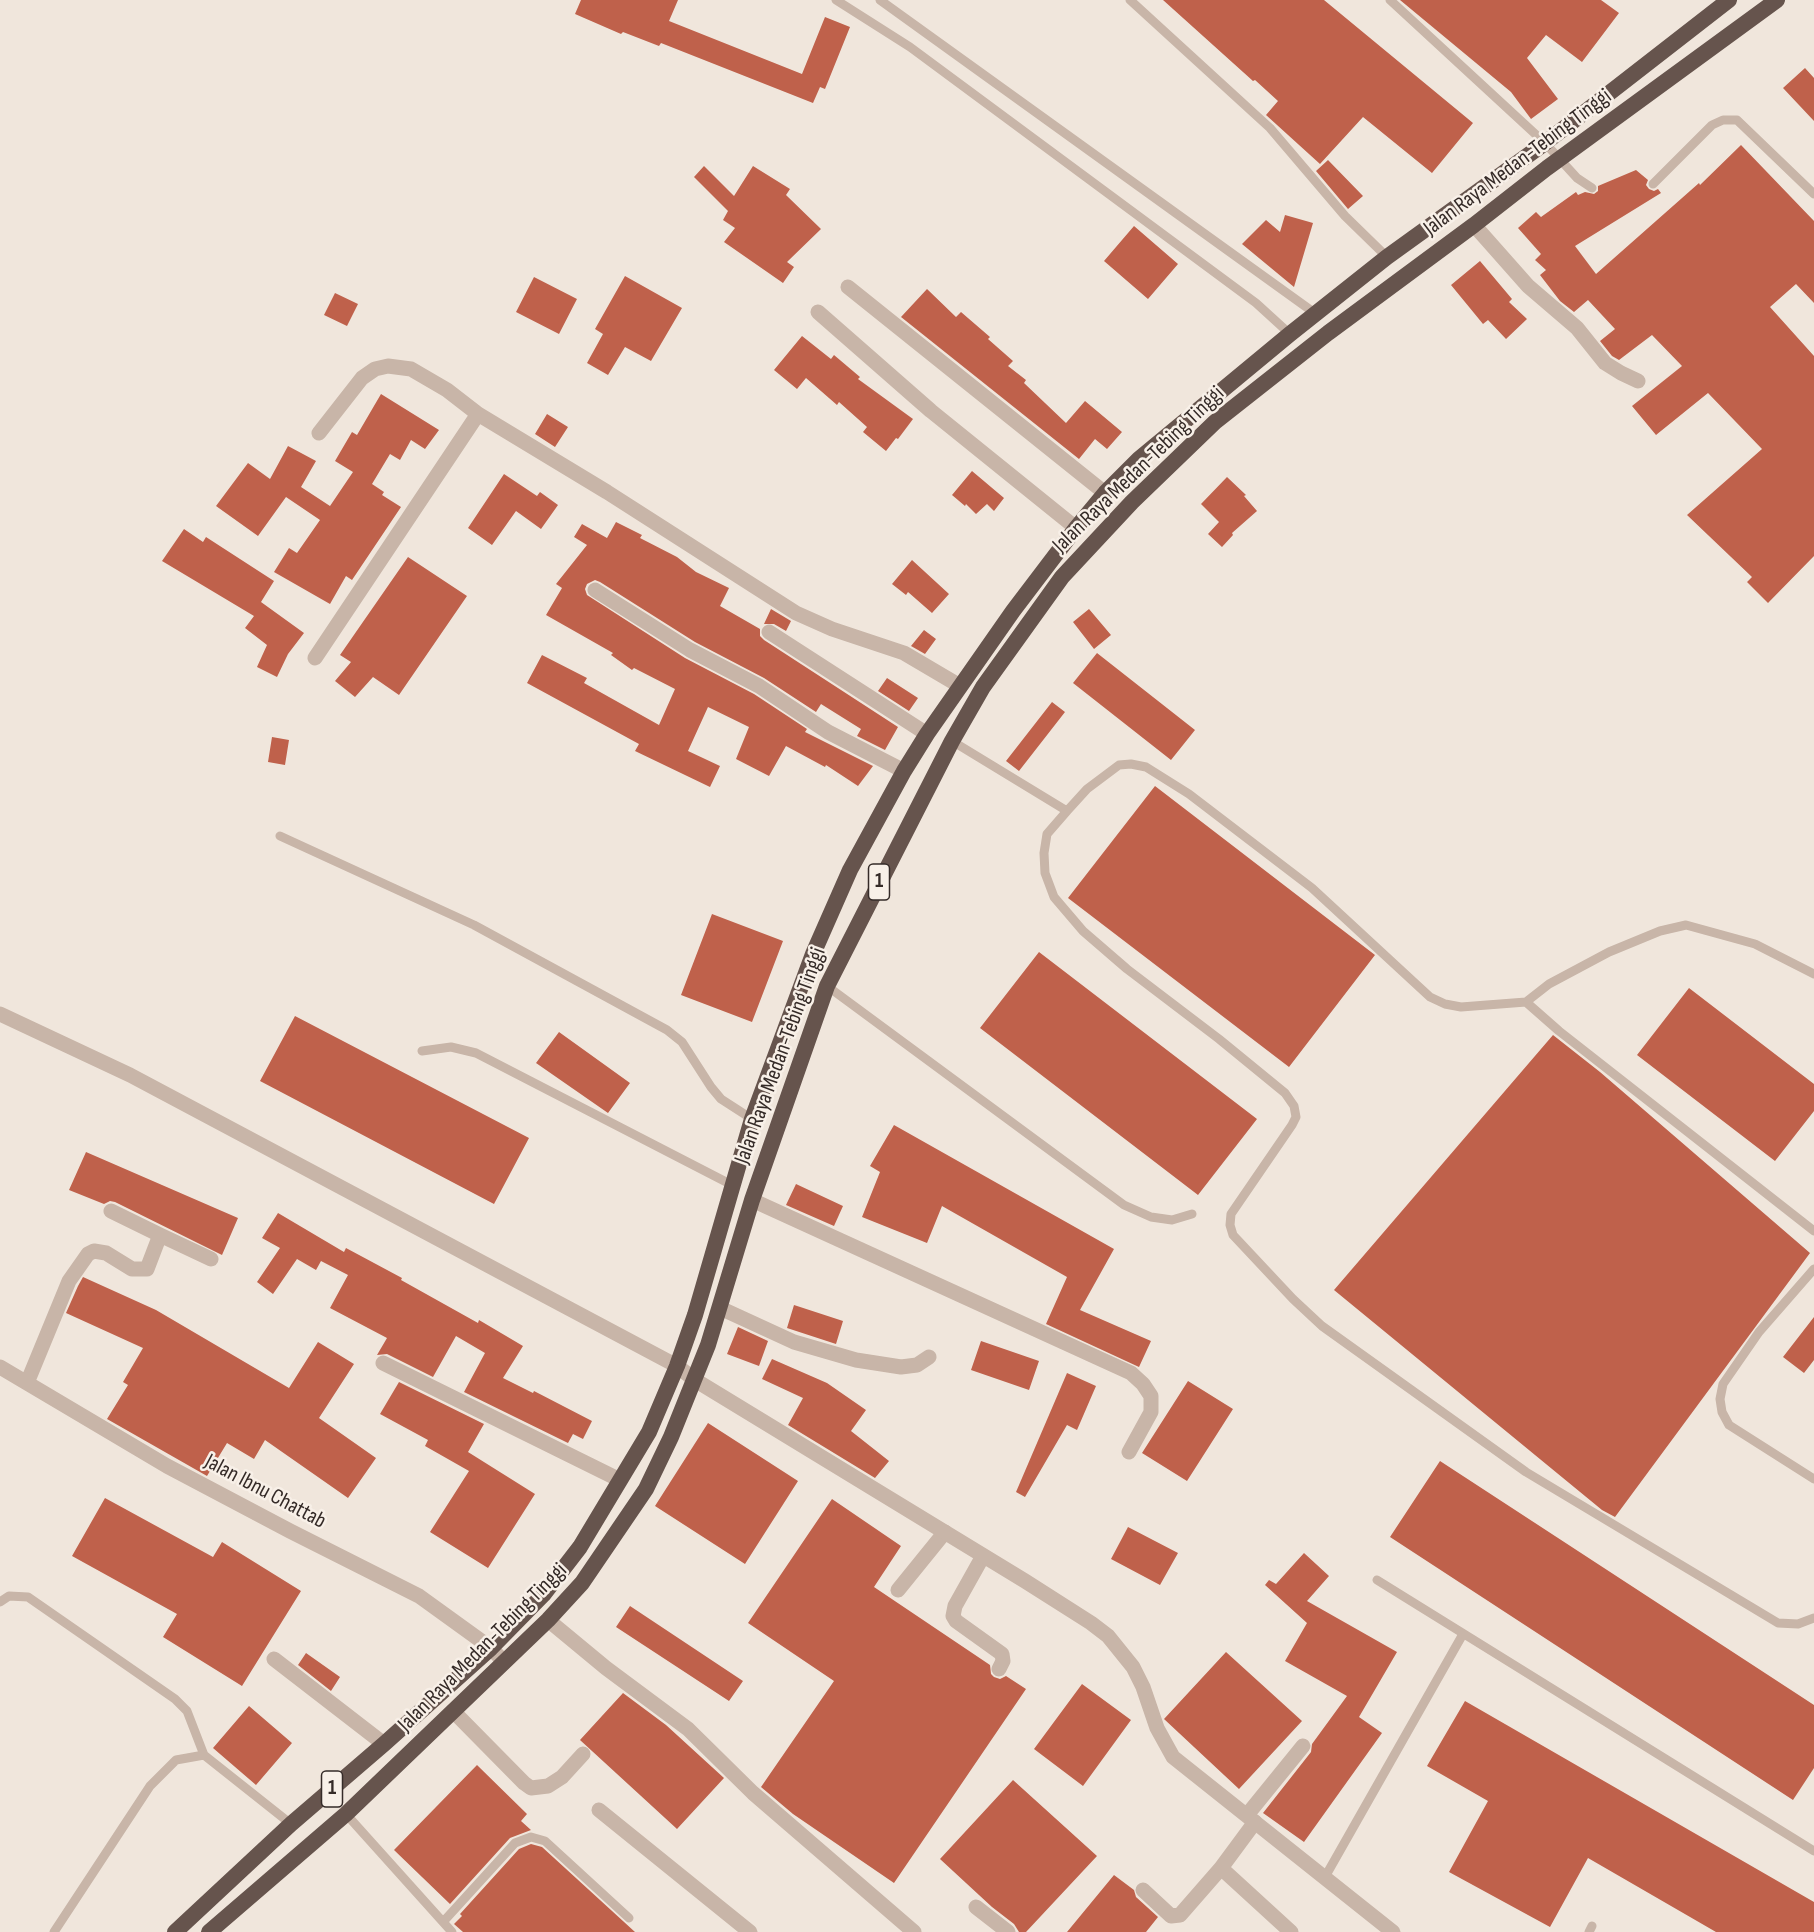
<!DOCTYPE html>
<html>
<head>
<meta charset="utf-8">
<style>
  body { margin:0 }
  canvas { display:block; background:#f0e6dc }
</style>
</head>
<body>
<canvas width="1814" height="1932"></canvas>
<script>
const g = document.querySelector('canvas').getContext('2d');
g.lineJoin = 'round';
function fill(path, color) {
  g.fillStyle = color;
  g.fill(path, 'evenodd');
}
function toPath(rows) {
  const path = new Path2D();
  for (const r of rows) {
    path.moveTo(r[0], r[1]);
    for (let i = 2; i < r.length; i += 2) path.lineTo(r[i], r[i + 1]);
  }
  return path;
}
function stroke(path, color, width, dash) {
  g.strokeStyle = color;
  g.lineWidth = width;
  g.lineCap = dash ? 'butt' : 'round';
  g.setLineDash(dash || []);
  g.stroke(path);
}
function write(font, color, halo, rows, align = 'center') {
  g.font = font + ' "Sofia Sans Condensed",sans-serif';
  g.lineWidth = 5;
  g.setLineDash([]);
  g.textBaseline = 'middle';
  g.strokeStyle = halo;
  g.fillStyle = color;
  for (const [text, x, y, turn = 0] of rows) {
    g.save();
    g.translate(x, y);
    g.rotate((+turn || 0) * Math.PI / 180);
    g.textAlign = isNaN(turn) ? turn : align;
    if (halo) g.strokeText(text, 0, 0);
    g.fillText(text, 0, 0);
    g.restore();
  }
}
const building = toPath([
  [581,0,678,0,669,21,802,74,825,17,850,27,825,89,820,87,813,103,661,43,659,46,623,32,621,34,575,14],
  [1163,0,1324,0,1473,123,1432,173,1363,117,1320,164,1266,115,1278,101,1255,80,1253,81],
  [1400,0,1601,0,1619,13,1582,62,1546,35,1527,58,1558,99,1531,119,1511,92],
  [1805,68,1814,78,1814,121,1783,88],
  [1741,145,1814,221,1814,303,1796,284,1770,307,1814,356,1814,556,1768,603,1747,582,1752,577,1687,515,1762,449,1708,393,1656,435,1632,406,1682,366,1652,335,1619,360,1612,356,1600,341,1615,329,1588,300,1574,312,1560,301,1540,275,1546,270,1535,260,1541,254,1518,228,1536,212,1541,217,1576,192,1578,195,1585,192,1594,194,1598,191,1598,186,1636,170,1648,180,1646,185,1649,189,1654,191,1658,189,1661,193,1575,246,1596,274,1699,183,1700,185],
  [1328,160,1363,196,1348,209,1316,171],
  [704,166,734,196,753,166,790,189,786,195,821,229,787,262,794,267,783,283,724,242,735,228,723,220,728,211,694,177],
  [1285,215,1313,223,1294,287,1242,244,1266,220,1280,232],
  [1134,226,1178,264,1148,299,1104,261],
  [1480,261,1512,299,1509,302,1527,319,1506,339,1488,320,1483,324,1451,285],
  [625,276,682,308,651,361,625,347,608,375,587,363,603,334,595,329],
  [534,277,577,299,559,334,516,312],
  [927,289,956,317,961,312,990,337,988,339,1013,361,1008,366,1026,380,1024,383,1066,423,1085,401,1122,432,1107,449,1095,439,1079,459,901,317],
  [335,293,358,304,347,326,324,315],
  [802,336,831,359,834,355,860,377,858,379,913,419,898,439,896,438,886,451,863,432,867,427,839,402,837,405,806,378,797,389,774,370],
  [381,394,439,430,425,449,411,440,400,460,390,454,372,484,384,492,382,495,401,507,352,580,346,576,330,604,274,572,289,548,297,553,320,520,286,497,258,536,216,506,248,463,270,479,288,446,316,461,301,487,330,506,353,472,335,461,352,432,357,435],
  [547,414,568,427,555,447,535,434],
  [972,471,1004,498,994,511,987,504,976,514,966,504,965,506,952,495],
  [504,474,537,496,540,492,558,505,541,529,516,511,492,545,468,528],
  [1227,477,1246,495,1244,496,1257,511,1232,533,1233,535,1222,547,1208,534,1219,522,1201,504],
  [616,522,642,535,640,538,677,557,696,572,729,588,720,606,760,629,760,636,764,640,898,727,885,750,857,736,861,729,821,704,816,712,764,678,695,642,600,582,595,580,587,584,585,589,587,595,685,658,754,694,807,729,805,732,873,766,858,786,826,765,825,767,786,746,769,776,736,759,749,727,708,707,688,751,720,766,710,787,635,751,639,744,527,683,542,655,587,678,584,683,659,725,675,689,634,668,632,670,611,655,613,653,546,615,562,588,556,584,587,545,574,537,582,524,607,538],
  [184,529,203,542,206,537,274,581,261,602,304,633,288,654,277,677,257,667,267,645,245,628,254,616,162,561],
  [408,557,467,596,399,695,373,677,355,697,335,681,351,662,340,655],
  [912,560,949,594,932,613,908,592,906,595,892,584],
  [771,609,791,621,786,631,774,624,764,624],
  [1089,609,1111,635,1094,649,1073,622],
  [924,630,936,639,925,654,911,646],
  [1097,653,1195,730,1171,760,1073,683],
  [887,678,918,698,909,711,878,691],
  [1052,702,1065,712,1019,771,1006,761],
  [272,737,289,740,285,765,268,762],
  [1155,786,1375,955,1289,1067,1068,898],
  [712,914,783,941,752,1022,681,995],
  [1039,952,1257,1119,1198,1195,980,1028],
  [1689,988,1814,1084,1814,1111,1775,1161,1637,1055],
  [295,1016,529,1138,494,1204,260,1081],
  [559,1032,630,1083,608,1113,536,1063],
  [1553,1035,1600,1072,1810,1253,1615,1517,1602,1510,1334,1290],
  [894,1125,1114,1249,1080,1310,1151,1341,1139,1367,1046,1324,1067,1277,942,1206,927,1243,862,1217,880,1172,870,1166],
  [86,1152,238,1218,222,1255,115,1202,110,1201,104,1204,69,1190],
  [796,1184,843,1206,834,1226,786,1205],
  [278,1213,344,1252,346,1248,402,1278,401,1280,478,1323,479,1320,523,1346,503,1378,533,1393,534,1391,592,1421,583,1439,573,1434,568,1443,464,1392,485,1353,456,1336,433,1377,387,1354,377,1355,387,1338,330,1308,348,1275,321,1261,316,1270,297,1259,273,1294,257,1282,280,1248,262,1238],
  [83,1277,156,1310,289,1388,318,1342,354,1364,319,1418,376,1458,348,1498,265,1440,254,1459,227,1443,207,1476,107,1419,128,1385,123,1382,143,1348,66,1313,78,1286],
  [794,1305,843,1321,836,1344,787,1328],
  [1814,1317,1814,1360,1804,1373,1783,1357],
  [738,1327,768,1341,759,1366,727,1354],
  [981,1341,1039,1361,1029,1390,971,1370],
  [772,1359,827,1383,866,1410,851,1431,889,1461,875,1478,788,1425,803,1398,762,1379],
  [1067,1373,1096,1386,1077,1430,1067,1425,1025,1497,1016,1492],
  [1188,1381,1233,1409,1187,1481,1142,1453],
  [399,1382,484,1424,468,1452,535,1494,488,1568,430,1532,469,1471,425,1446,428,1440,380,1414],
  [708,1423,798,1481,745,1564,655,1506],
  [1440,1461,1814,1705,1814,1768,1793,1800,1390,1537],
  [105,1498,213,1557,222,1542,301,1591,242,1686,163,1637,177,1614,72,1556],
  [832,1499,901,1546,874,1587,990,1665,991,1674,994,1677,1000,1679,1006,1676,1026,1689,894,1883,793,1814,761,1787,834,1681,748,1623],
  [1128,1527,1178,1553,1160,1585,1111,1559],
  [1304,1553,1329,1576,1307,1601,1397,1652,1359,1717,1382,1733,1304,1842,1263,1813,1311,1752,1312,1744,1347,1696,1285,1661,1307,1623,1265,1585,1269,1580,1276,1584],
  [630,1606,743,1681,729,1701,616,1627],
  [1226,1652,1302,1721,1239,1789,1164,1719],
  [306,1653,340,1677,331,1691,298,1665],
  [1082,1684,1131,1720,1083,1786,1034,1749],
  [623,1693,666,1725,724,1778,677,1829,580,1740],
  [1465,1701,1814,1902,1814,1932,1716,1932,1588,1858,1550,1927,1449,1872,1488,1801,1427,1766],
  [249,1706,292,1743,256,1785,213,1748],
  [477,1765,527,1814,521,1821,531,1830,510,1838,450,1904,394,1850],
  [1013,1780,1097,1856,1026,1932,1019,1932,1014,1924,992,1907,940,1859],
  [531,1844,542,1847,635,1932,463,1932,454,1924,462,1916,460,1914,519,1849],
  [1114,1875,1134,1890,1136,1897,1158,1917,1146,1932,1067,1932]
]);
const service = toPath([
  [836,0,910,47,1256,303,1290,334],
  [880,0,1316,314],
  [1130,0,1270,128,1345,216,1387,257],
  [1390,0,1545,143,1577,178,1592,188],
  [1653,184,1712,125,1723,120,1737,120,1814,194],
  [952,741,1067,811,1047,834,1044,853,1045,873,1054,897,1083,931,1127,969,1219,1039,1285,1093,1294,1106,1296,1117,1292,1125,1231,1214,1230,1225,1233,1235,1293,1299,1322,1326,1526,1472,1778,1623,1798,1624,1814,1618],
  [1067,811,1087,789,1119,765,1131,764,1146,767,1189,794,1312,888,1430,997,1445,1004,1461,1007,1526,1002],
  [280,836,474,925,667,1030,682,1042,711,1087,721,1099,752,1119],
  [1814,974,1755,944,1686,925,1660,931,1609,952,1549,984,1526,1002,1559,1031,1814,1231],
  [827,986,1124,1205,1151,1217,1172,1220,1192,1214],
  [422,1051,451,1047,476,1053,732,1185],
  [1814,1269,1759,1332,1723,1384,1720,1399,1722,1412,1729,1425,1814,1479],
  [1377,1580,1814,1851],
  [0,1602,9,1596,28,1597,175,1699,187,1711,204,1755,291,1824],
  [346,1814,452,1932],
  [1325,1877,1463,1634],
  [443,1922,515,1843,531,1837,545,1841,629,1918],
  [54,1932,150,1786,176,1760,204,1755],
  [1589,1932,1592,1926]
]);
const minor = toPath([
  [1474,225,1528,286,1577,328,1605,363,1621,373,1638,381],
  [848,287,1105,493],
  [818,312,931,411,1076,528],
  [319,433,362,378,375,369,388,366,411,369,447,390,478,414,607,492,796,613,832,629,904,653,960,686],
  [595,590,690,650,759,686,828,732,904,771],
  [769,632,927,734],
  [315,658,478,414],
  [0,1014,130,1075,677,1366],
  [752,1200,1131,1373,1143,1384,1151,1396,1151,1412,1129,1452],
  [111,1211,160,1235],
  [720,1308,794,1342,856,1360,901,1367,917,1365,929,1357],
  [383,1363,620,1480],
  [0,1367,167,1466,290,1531,419,1596,491,1648,504,1662],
  [27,1383,69,1281,88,1254,94,1251,106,1253,132,1269,147,1269,160,1235,211,1259],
  [983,1556,955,1606,953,1616,956,1621,1002,1654,1003,1661,999,1669],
  [898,1590,945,1532],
  [548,1620,606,1668,688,1729,753,1793,914,1932],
  [274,1659,384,1744],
  [453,1711,524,1783,531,1788,548,1786,562,1777,583,1754],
  [599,1810,750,1932],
  [1247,1815,1303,1746],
  [1221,1868,1291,1932],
  [1143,1890,1171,1916,1180,1915,1221,1868,1255,1822],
  [976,1907,1008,1932]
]);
const tertiary = toPath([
  [677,1366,695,1380,1025,1581,1091,1623,1108,1636,1133,1667,1143,1687,1157,1728,1173,1757,1393,1932]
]);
const trunk = toPath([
  [175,1932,291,1824,384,1744,491,1648,543,1595,580,1547,649,1432,677,1366,695,1315,752,1119,813,954,850,870,904,771,927,734,1013,611,1076,528,1105,493,1139,459,1290,334,1387,257,1545,143,1729,0],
  [209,1932,346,1814,548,1620,582,1583,646,1489,671,1437,708,1345,752,1200,827,986,952,741,983,687,1062,577,1132,502,1215,422,1328,333,1474,225,1547,168,1777,0]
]);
const shields = [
  [879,882,21],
  [332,1789,21]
];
const shieldNames = [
  ["1",879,882],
  ["1",332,1789]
];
const streetNames = [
  ["Jalan Raya Medan-Tebing Tinggi",1518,163,-37],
  ["Jalan Raya Medan-Tebing Tinggi",1139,470,-44],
  ["Jalan Raya Medan-Tebing Tinggi",781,1056,-70],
  ["Jalan Ibnu Chattab",265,1492,28],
  ["Jalan Raya Medan-Tebing Tinggi",483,1648,-45]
];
fill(building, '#bf614b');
stroke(service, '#c8b5a8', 9);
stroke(minor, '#c8b5a8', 15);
stroke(tertiary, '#c8b5a8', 15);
stroke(trunk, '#66544d', 16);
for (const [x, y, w] of shields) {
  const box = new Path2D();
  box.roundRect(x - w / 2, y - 18, w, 36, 4.5);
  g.fillStyle = '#f8f0e8';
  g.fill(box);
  stroke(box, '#352b28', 1.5);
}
write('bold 21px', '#352b28', null, shieldNames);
write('22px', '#352b28', '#f8f0e8', streetNames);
</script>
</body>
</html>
